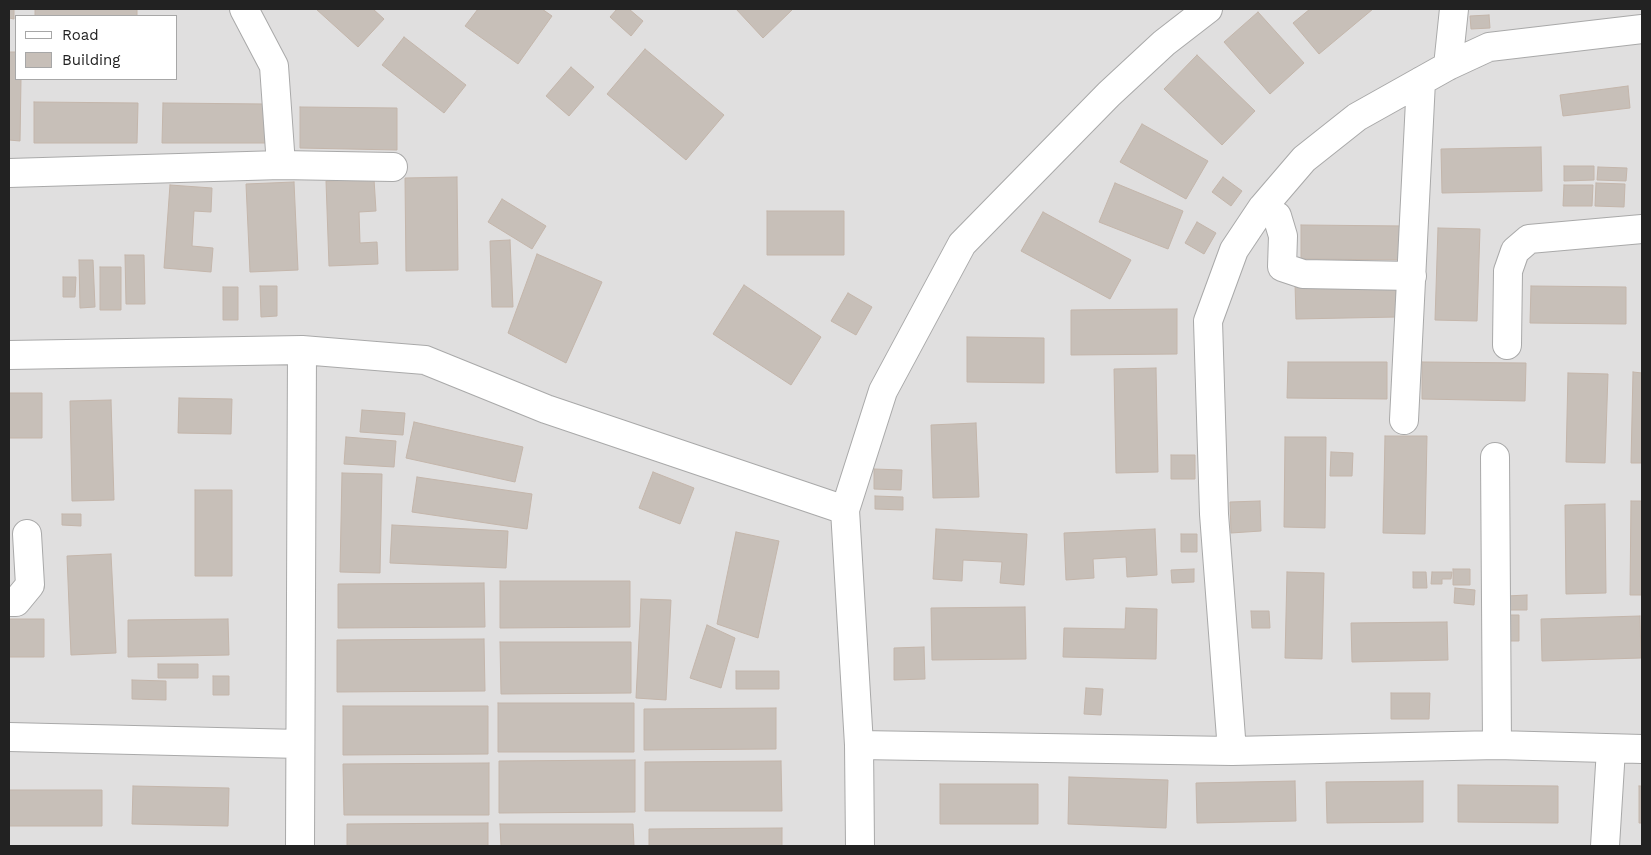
<!DOCTYPE html>
<html>
<head>
<meta charset="utf-8">
<style>
  body { margin:0 }
  #map { position:relative; width:1651px; height:855px; overflow:hidden; background:#f2efe9; font-family:"Work Sans",sans-serif }
  canvas { display:block }
  .frame { position:absolute; inset:0; border:10px solid #222; pointer-events:none }
  .legend { position:absolute; left:15px; top:15px; width:162px; height:65px; box-sizing:border-box; background:#fff; border:1px solid #a7a7a7; margin:0; padding:6px 9px; list-style:none; font-size:15px; color:#222 }
  .legend li { display:flex; align-items:center; gap:10px; height:25px }
  .legend b { width:25px; border:1px solid #a7a7a7 }
</style>
</head>
<body>
<div id="map">
<canvas width="1651" height="855"></canvas>
<div class="frame"></div>
<ul class="legend">
<li><b style="height:6px;background:#fff"></b>Road</li>
<li><b style="height:14px;background:#c7bfb8"></b>Building</li>
</ul>
</div>
<script>
const g = document.querySelector('canvas').getContext('2d');
g.lineJoin = 'round';
function fill(path, color) {
  g.fillStyle = color;
  g.fill(path, 'evenodd');
}
function toPath(rows) {
  const path = new Path2D();
  for (const r of rows) {
    path.moveTo(r[0], r[1]);
    for (let i = 2; i < r.length; i += 2) path.lineTo(r[i], r[i + 1]);
  }
  return path;
}
function stroke(path, color, width, dash) {
  g.strokeStyle = color;
  g.lineWidth = width;
  g.lineCap = dash ? 'butt' : 'round';
  g.setLineDash(dash || []);
  g.stroke(path);
}
const residential = toPath([
  [9,9,1642,9,1642,846,9,846],
  [16,16,176,16,176,79,16,79]
]);
const building = toPath([
  [9,9,14,9,14,19,9,18,9,9],
  [35,9,137,9,137,16,35,16,35,9],
  [316,9,373,9,384,19,358,47,316,9],
  [478,9,542,9,552,16,518,64,465,26,478,9],
  [617,9,629,9,643,21,631,36,610,17,617,9],
  [736,9,793,9,763,38,736,9],
  [1310,9,1373,9,1319,54,1293,23,1310,9],
  [1258,12,1304,63,1270,94,1224,42,1258,12],
  [1489,15,1490,28,1471,29,1470,16,1489,15],
  [404,37,466,85,444,113,382,65,404,37],
  [645,49,724,115,686,160,607,94,645,49],
  [9,52,16,52,16,79,21,79,20,141,9,140,9,52],
  [1197,55,1255,111,1222,145,1164,89,1197,55],
  [571,67,594,87,569,116,546,96,571,67],
  [1628,86,1630,108,1563,116,1560,95,1628,86],
  [34,102,138,103,137,143,34,143,34,102],
  [163,103,265,104,265,143,162,143,163,103],
  [300,107,397,108,397,150,300,148,300,107],
  [1142,124,1208,161,1186,199,1120,162,1142,124],
  [1541,147,1542,191,1442,193,1441,149,1541,147],
  [1564,166,1594,166,1594,180,1564,181,1564,166],
  [1598,167,1627,168,1626,181,1597,180,1598,167],
  [457,177,458,270,406,271,405,178,457,177],
  [1223,177,1242,191,1231,206,1212,192,1223,177],
  [374,179,376,211,359,212,360,243,377,242,378,264,329,266,326,181,374,179],
  [294,182,298,270,250,272,246,184,294,182],
  [1115,183,1183,211,1168,249,1099,222,1115,183],
  [1596,183,1625,184,1624,207,1595,206,1596,183],
  [170,185,212,188,211,212,194,211,192,246,213,248,211,272,164,268,170,185],
  [1564,185,1593,185,1592,206,1563,206,1564,185],
  [502,199,546,226,532,249,488,222,502,199],
  [767,211,844,211,844,255,767,255,767,211],
  [1043,212,1131,260,1110,299,1021,251,1043,212],
  [1197,222,1216,233,1204,254,1185,243,1197,222],
  [1301,225,1404,226,1404,260,1301,259,1301,225],
  [1438,228,1480,229,1477,321,1435,320,1438,228],
  [510,240,513,307,492,307,490,241,510,240],
  [537,254,602,282,566,363,508,333,537,254],
  [125,255,144,255,145,304,126,304,125,255],
  [79,260,93,260,95,307,80,308,79,260],
  [100,267,121,267,121,310,100,310,100,267],
  [63,277,76,277,75,297,63,297,63,277],
  [1396,281,1397,317,1296,319,1295,283,1396,281],
  [744,285,821,337,791,385,713,334,744,285],
  [260,286,277,286,277,316,261,317,260,286],
  [1531,286,1626,287,1626,324,1530,323,1531,286],
  [223,287,238,287,238,320,223,320,223,287],
  [848,293,872,307,856,335,831,321,848,293],
  [1177,309,1177,354,1071,355,1071,310,1177,309],
  [967,337,1044,338,1044,383,967,382,967,337],
  [1288,362,1387,362,1387,399,1287,398,1288,362],
  [1422,362,1526,363,1525,401,1422,399,1422,362],
  [1156,368,1158,472,1116,473,1114,369,1156,368],
  [1633,372,1642,373,1642,463,1631,463,1633,372],
  [1568,373,1608,374,1605,463,1566,462,1568,373],
  [9,393,42,393,42,438,9,438,9,393],
  [179,398,232,399,231,434,178,433,179,398],
  [111,400,114,500,72,501,70,401,111,400],
  [362,410,405,413,403,435,360,432,362,410],
  [414,422,523,447,515,482,406,458,414,422],
  [976,423,979,497,933,498,931,425,976,423],
  [1385,436,1427,436,1425,534,1383,533,1385,436],
  [346,437,396,441,394,467,344,464,346,437],
  [1285,437,1326,437,1325,528,1284,527,1285,437],
  [1331,452,1353,453,1352,476,1330,476,1331,452],
  [1171,455,1195,455,1195,479,1171,479,1171,455],
  [874,469,902,470,901,490,874,489,874,469],
  [653,472,694,488,680,524,639,508,653,472],
  [342,473,382,474,380,573,340,572,342,473],
  [417,477,532,494,527,529,412,512,417,477],
  [195,490,232,490,232,576,195,576,195,490],
  [875,496,903,497,903,510,875,509,875,496],
  [1260,501,1261,531,1231,533,1230,502,1260,501],
  [1631,501,1642,501,1642,595,1630,595,1631,501],
  [1605,504,1606,593,1566,594,1565,505,1605,504],
  [62,514,81,514,81,526,62,525,62,514],
  [392,525,508,531,506,568,390,563,392,525],
  [936,529,1027,534,1024,585,1000,583,1002,562,963,560,962,581,933,579,936,529],
  [1155,529,1157,575,1127,577,1126,557,1093,559,1094,578,1066,580,1064,533,1155,529],
  [736,532,779,541,758,638,717,624,736,532],
  [1181,534,1197,534,1197,552,1181,552,1181,534],
  [111,554,116,653,71,655,67,556,111,554],
  [1194,569,1194,582,1172,583,1171,570,1194,569],
  [1453,569,1470,569,1470,585,1453,585,1453,569],
  [1287,572,1324,573,1322,659,1285,658,1287,572],
  [1413,572,1426,572,1427,588,1413,588,1413,572],
  [1432,572,1452,572,1451,579,1442,579,1442,584,1431,584,1432,572],
  [500,581,630,581,630,627,500,628,500,581],
  [484,583,485,627,338,628,338,584,484,583],
  [1455,588,1475,590,1474,605,1454,603,1455,588],
  [1527,595,1527,610,1507,610,1507,596,1527,595],
  [641,599,671,600,666,700,636,698,641,599],
  [1025,607,1026,659,932,660,931,608,1025,607],
  [1126,608,1157,609,1156,659,1063,657,1064,628,1125,629,1126,608],
  [1251,611,1269,611,1270,628,1252,628,1251,611],
  [1504,615,1519,615,1519,641,1504,641,1504,615],
  [1640,616,1641,658,1542,661,1541,619,1640,616],
  [9,619,44,619,44,657,9,657,9,619],
  [228,619,229,655,128,657,128,620,228,619],
  [1447,622,1448,660,1352,662,1351,623,1447,622],
  [707,625,735,638,721,688,690,678,707,625],
  [484,639,485,691,337,692,337,640,484,639],
  [500,642,631,642,631,693,501,694,500,642],
  [924,647,925,679,894,680,894,648,924,647],
  [158,664,198,664,198,678,158,678,158,664],
  [736,671,779,671,779,689,736,689,736,671],
  [213,676,229,676,229,695,213,695,213,676],
  [132,680,166,681,166,700,132,699,132,680],
  [1086,688,1103,689,1101,715,1084,714,1086,688],
  [1391,693,1430,693,1429,719,1391,719,1391,693],
  [498,703,634,703,634,752,498,752,498,703],
  [343,706,488,706,488,754,343,755,343,706],
  [776,708,776,749,644,750,644,709,776,708],
  [635,760,635,812,499,813,499,761,635,760],
  [781,761,782,811,645,811,645,762,781,761],
  [489,763,489,815,344,815,343,764,489,763],
  [1069,777,1168,780,1166,828,1068,824,1069,777],
  [1295,781,1296,821,1197,823,1196,783,1295,781],
  [1423,781,1423,822,1327,823,1326,782,1423,781],
  [940,784,1038,784,1038,824,940,824,940,784],
  [1458,785,1558,786,1558,823,1458,822,1458,785],
  [133,786,229,788,228,826,132,824,133,786],
  [1639,786,1642,786,1642,823,1639,823,1639,786],
  [9,790,102,790,102,826,9,826,9,790],
  [488,823,488,846,347,846,347,824,488,823],
  [500,824,633,824,634,846,501,846,500,824],
  [782,828,782,846,649,846,649,829,782,828]
]);
const minor = toPath([
  [244,9,274,66,281,165],
  [1448,66,1454,9],
  [9,173,281,165,393,167],
  [1262,208,1277,216,1283,236,1282,267,1303,274,1412,276],
  [1507,345,1508,271,1515,251,1529,239,1642,229],
  [9,355,302,350,425,360,546,409,845,510,859,745,860,846],
  [1404,420,1421,81],
  [1495,457,1497,745],
  [845,510,883,391,962,244,1109,94,1164,43,1208,9],
  [9,602,16,602,30,585,27,534],
  [9,737,300,744],
  [859,745,1232,751,1497,745,1642,749],
  [1232,751,1214,514,1208,321,1234,250,1262,208,1304,159,1357,117,1448,66,1489,47,1642,29],
  [300,846,302,350],
  [1605,846,1611,749]
]);
fill(residential, '#e0dfdf');
fill(building, '#c7bfb8');
stroke(building, '#c4b6ab', 1);
stroke(minor, '#a9a9a9', 30);
stroke(minor, '#fff', 28);
</script>
</body>
</html>
